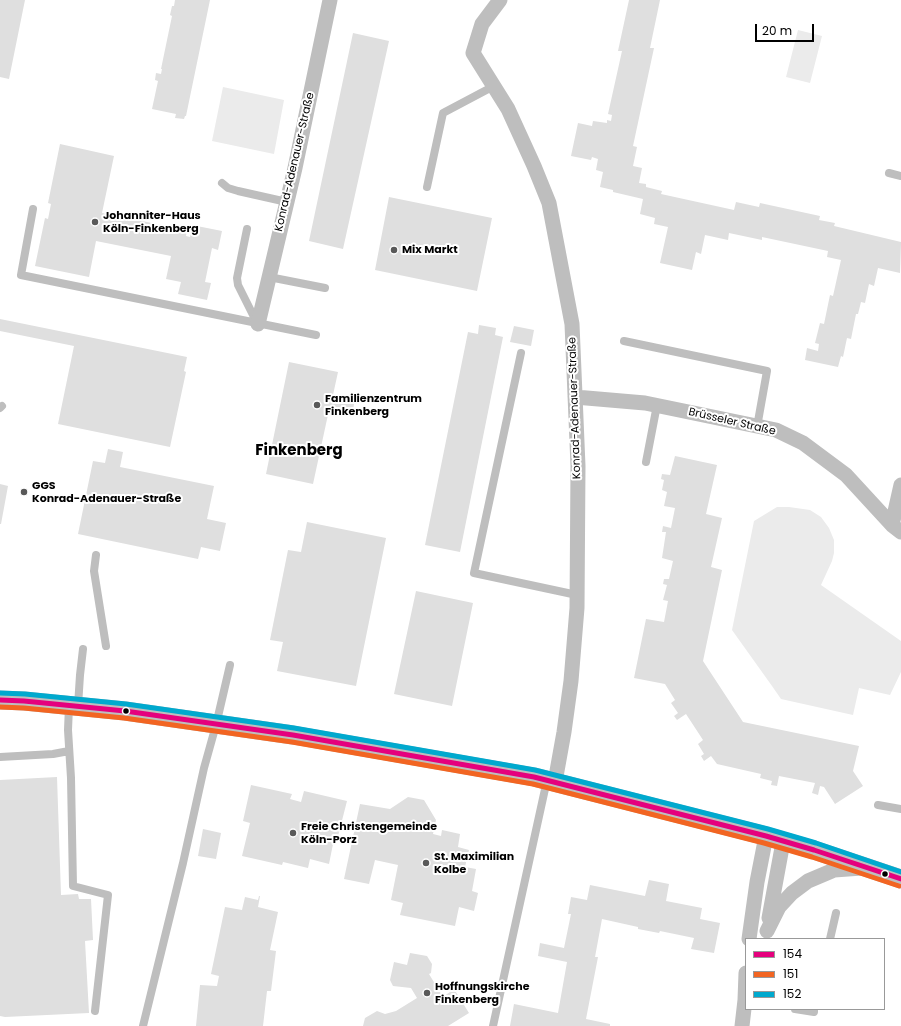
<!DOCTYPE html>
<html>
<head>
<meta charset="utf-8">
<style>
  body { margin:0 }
  #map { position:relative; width:901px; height:1026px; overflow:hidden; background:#fff; font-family:Poppins,sans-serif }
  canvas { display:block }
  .legend { position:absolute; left:745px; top:938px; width:140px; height:72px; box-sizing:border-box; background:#fff; border:1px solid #999; margin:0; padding:5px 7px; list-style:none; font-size:12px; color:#000 }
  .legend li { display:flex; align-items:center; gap:8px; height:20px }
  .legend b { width:20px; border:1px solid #999 }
  .scale { position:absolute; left:755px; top:24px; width:59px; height:18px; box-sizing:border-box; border:2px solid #000; border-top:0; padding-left:5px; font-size:12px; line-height:14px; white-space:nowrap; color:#000; -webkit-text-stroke:3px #fff; paint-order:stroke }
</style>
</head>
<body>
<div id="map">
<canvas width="901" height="1026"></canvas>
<ul class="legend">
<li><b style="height:5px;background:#e5007d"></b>154</li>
<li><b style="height:5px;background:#f26522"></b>151</li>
<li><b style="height:5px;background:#00a9ce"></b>152</li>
</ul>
<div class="scale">20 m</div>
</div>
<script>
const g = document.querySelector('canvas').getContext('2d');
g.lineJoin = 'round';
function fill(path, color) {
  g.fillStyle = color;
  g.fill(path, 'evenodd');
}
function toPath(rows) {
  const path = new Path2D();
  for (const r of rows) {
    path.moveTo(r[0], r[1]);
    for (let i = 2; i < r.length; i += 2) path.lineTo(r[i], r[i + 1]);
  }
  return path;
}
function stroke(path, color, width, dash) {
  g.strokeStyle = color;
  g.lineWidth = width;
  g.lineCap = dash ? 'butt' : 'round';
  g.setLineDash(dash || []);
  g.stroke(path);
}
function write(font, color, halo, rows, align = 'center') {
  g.font = font + ' Poppins,sans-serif';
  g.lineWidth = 4;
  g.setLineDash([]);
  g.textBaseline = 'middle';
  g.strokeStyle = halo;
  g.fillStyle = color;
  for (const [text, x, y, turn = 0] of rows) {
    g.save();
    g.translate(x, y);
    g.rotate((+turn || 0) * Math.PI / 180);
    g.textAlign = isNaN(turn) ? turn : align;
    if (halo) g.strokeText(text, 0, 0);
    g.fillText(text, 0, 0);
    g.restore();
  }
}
const green = toPath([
  [798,30,822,36,810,83,786,77],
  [223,87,284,100,274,154,212,141],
  [777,507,789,507,810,510,821,517,829,528,834,540,834,553,832,561,821,585,901,641,901,672,890,695,859,688,853,715,781,699,772,686,732,630,754,521]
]);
const building = toPath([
  [0,0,25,0,9,79,0,77],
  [175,0,210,0,186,116,185,116,184,119,175,118,176,114,152,109,158,81,155,80,156,73,161,74,162,69,161,69,172,16,170,15,172,6,174,6],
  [629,0,660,0,650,48,654,48,633,146,637,147,633,166,642,168,639,183,646,184,646,187,662,191,661,194,734,210,736,202,759,207,760,203,820,216,819,220,835,223,834,226,901,242,900,273,878,268,874,286,869,284,865,303,861,302,858,314,856,314,851,339,847,338,843,357,841,356,838,367,805,360,807,348,818,351,819,344,815,343,820,323,824,324,830,295,833,296,841,260,827,257,828,251,762,237,762,240,729,233,728,240,705,235,701,254,696,252,692,270,660,263,668,227,654,224,655,218,640,214,643,199,613,192,613,190,600,187,603,172,596,170,598,159,592,157,591,160,571,156,578,123,592,126,593,121,607,123,607,120,611,121,612,115,608,114,622,51,618,51],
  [353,33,389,41,343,249,309,241],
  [60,144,114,156,102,213,187,230,186,236,190,237,192,225,222,231,218,250,212,248,205,282,211,283,207,300,178,294,181,282,166,279,171,256,96,241,89,277,35,266,45,218,48,219,51,204,48,203],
  [389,197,492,218,477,291,375,270],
  [0,319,187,357,184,371,186,372,170,447,58,424,74,346,0,331],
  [479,325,496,328,495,335,503,337,460,552,425,545,468,332,478,334],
  [514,326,534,330,531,346,510,342],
  [289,362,338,372,333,395,355,399,352,415,329,410,313,484,266,474],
  [108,449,123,452,120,467,214,486,207,519,226,523,220,551,201,547,198,559,78,534,93,461,105,463],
  [675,456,717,465,706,514,722,518,711,567,722,570,703,661,743,722,859,746,853,771,863,786,835,804,824,787,820,786,818,795,812,793,815,783,779,776,777,786,771,785,772,781,760,778,761,774,717,764,711,756,704,761,701,756,704,754,698,744,703,740,686,714,677,720,674,716,678,713,671,703,675,700,665,684,634,678,646,619,664,622,668,601,663,600,667,585,663,584,664,579,669,579,673,561,662,558,666,532,662,532,663,526,671,528,675,508,664,506,667,492,662,490,664,480,661,479,662,474,670,475],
  [0,484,8,486,1,524,0,524],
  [307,522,386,538,356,686,277,671,283,642,270,640,288,550,301,552],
  [416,591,473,603,452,706,394,694],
  [57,777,61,895,78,894,79,899,91,899,93,940,85,941,89,1013,5,1017,0,1016,0,780],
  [251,785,292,794,290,799,301,802,304,791,347,801,336,844,333,844,329,864,310,859,308,868,283,862,282,865,242,856,250,823,243,821],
  [408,797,424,800,436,820,433,834,441,836,442,830,460,834,458,847,469,850,465,867,476,869,472,891,478,893,474,911,459,907,455,926,400,915,403,903,391,900,398,865,375,860,369,884,344,879,360,804,390,809],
  [203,829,221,833,216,859,198,856],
  [649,880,669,884,666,901,702,908,700,919,720,923,714,953,691,949,694,938,660,931,659,933,638,929,638,927,602,919,595,957,598,957,586,1019,610,1024,610,1026,510,1026,514,1004,558,1013,567,962,538,956,540,943,564,948,571,914,568,914,571,897,587,900,590,885,645,896],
  [259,896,260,896,258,907,278,912,270,950,276,951,271,991,267,991,263,1026,196,1026,200,985,217,986,219,976,211,974,225,907,242,910,245,897,258,900],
  [410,953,427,956,432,964,431,973,429,974,443,997,454,989,469,1013,448,1026,363,1026,365,1018,377,1011,385,1014,396,1011,417,998,411,988,393,986,390,980,394,962,407,965]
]);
const service = toPath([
  [889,173,901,176],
  [222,183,228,188,238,191,287,202],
  [427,187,443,113,494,86],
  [33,209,21,275,316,335],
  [247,229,237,278,238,285,257,323],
  [269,277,325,288],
  [624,341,767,371,757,427],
  [521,353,474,573,577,595],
  [0,408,2,406],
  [646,462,657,405],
  [96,555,94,571,106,646],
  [69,706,68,730,71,778,73,886,108,895,95,1011],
  [78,706,80,675,83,649],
  [0,757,53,754,69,751],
  [878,805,901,809],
  [830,939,836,913],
  [795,1009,814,1012,814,1009],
  [143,1026,183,863,204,768,216,725,230,665],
  [493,1026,547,780]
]);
const minor = toPath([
  [500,0,482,24,473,53,508,109,534,166,549,203,572,324,578,466,577,608,571,681,564,732,555,782],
  [258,324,295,168,330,0],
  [575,397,645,403,776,430,803,443,846,475,892,525,901,532],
  [892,525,901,485],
  [769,918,783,842],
  [767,931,779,907,792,893,808,881,834,870,862,868],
  [749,939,757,882,766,836],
  [742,1026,745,1000,746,973]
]);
const tertiary = toPath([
  [0,700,24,701,125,711,293,735,534,777,766,836,814,850,901,879]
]);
const bus1 = toPath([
  [0,700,24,701,125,711,293,735,534,777,766,836,814,850,901,879]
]);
const bus2 = toPath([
  [0,707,24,708,124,718,292,742,533,784,764,843,812,857,899,886]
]);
const bus3 = toPath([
  [0,693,25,694,126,704,294,728,535,770,768,829,816,843,901,872]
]);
const markers = [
  [95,222,4,"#595959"],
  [394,250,4,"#595959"],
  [317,405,4,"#595959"],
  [24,492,4,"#595959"],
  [126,711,3.5,"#000"],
  [293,833,4,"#595959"],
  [426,863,4,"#595959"],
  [885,874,3.5,"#000"],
  [427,993,4,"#595959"]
];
const streetNames = [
  ["Konrad-Adenauer-Straße",295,162,-77],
  ["Konrad-Adenauer-Straße",575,408,-92],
  ["Brüsseler Straße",732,422,13]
];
const poiNames = [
  ["Johanniter-Haus",103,216],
  ["Köln-Finkenberg",103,229],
  ["Mix Markt",402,250],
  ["Familienzentrum",325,399],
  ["Finkenberg",325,412],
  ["GGS",32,486],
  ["Konrad-Adenauer-Straße",32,499],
  ["Freie Christengemeinde",301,827],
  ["Köln-Porz",301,840],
  ["St. Maximilian",434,857],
  ["Kolbe",434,870],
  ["Hoffnungskirche",435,987],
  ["Finkenberg",435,1000]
];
const districtNames = [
  ["Finkenberg",299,451]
];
fill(green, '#ebebeb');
fill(building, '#dfdfdf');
stroke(service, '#bebebe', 8);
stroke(minor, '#bebebe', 15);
stroke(tertiary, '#bebebe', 19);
stroke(bus1, '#e5007d', 5);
stroke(bus2, '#f26522', 5);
stroke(bus3, '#00a9ce', 5);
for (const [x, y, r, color] of markers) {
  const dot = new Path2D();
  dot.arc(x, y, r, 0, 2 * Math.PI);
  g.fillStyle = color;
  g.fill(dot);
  stroke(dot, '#fff', 1.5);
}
write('11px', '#000', '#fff', streetNames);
write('bold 11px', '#000', '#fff', poiNames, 'left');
write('bold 15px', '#000', '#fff', districtNames);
</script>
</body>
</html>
